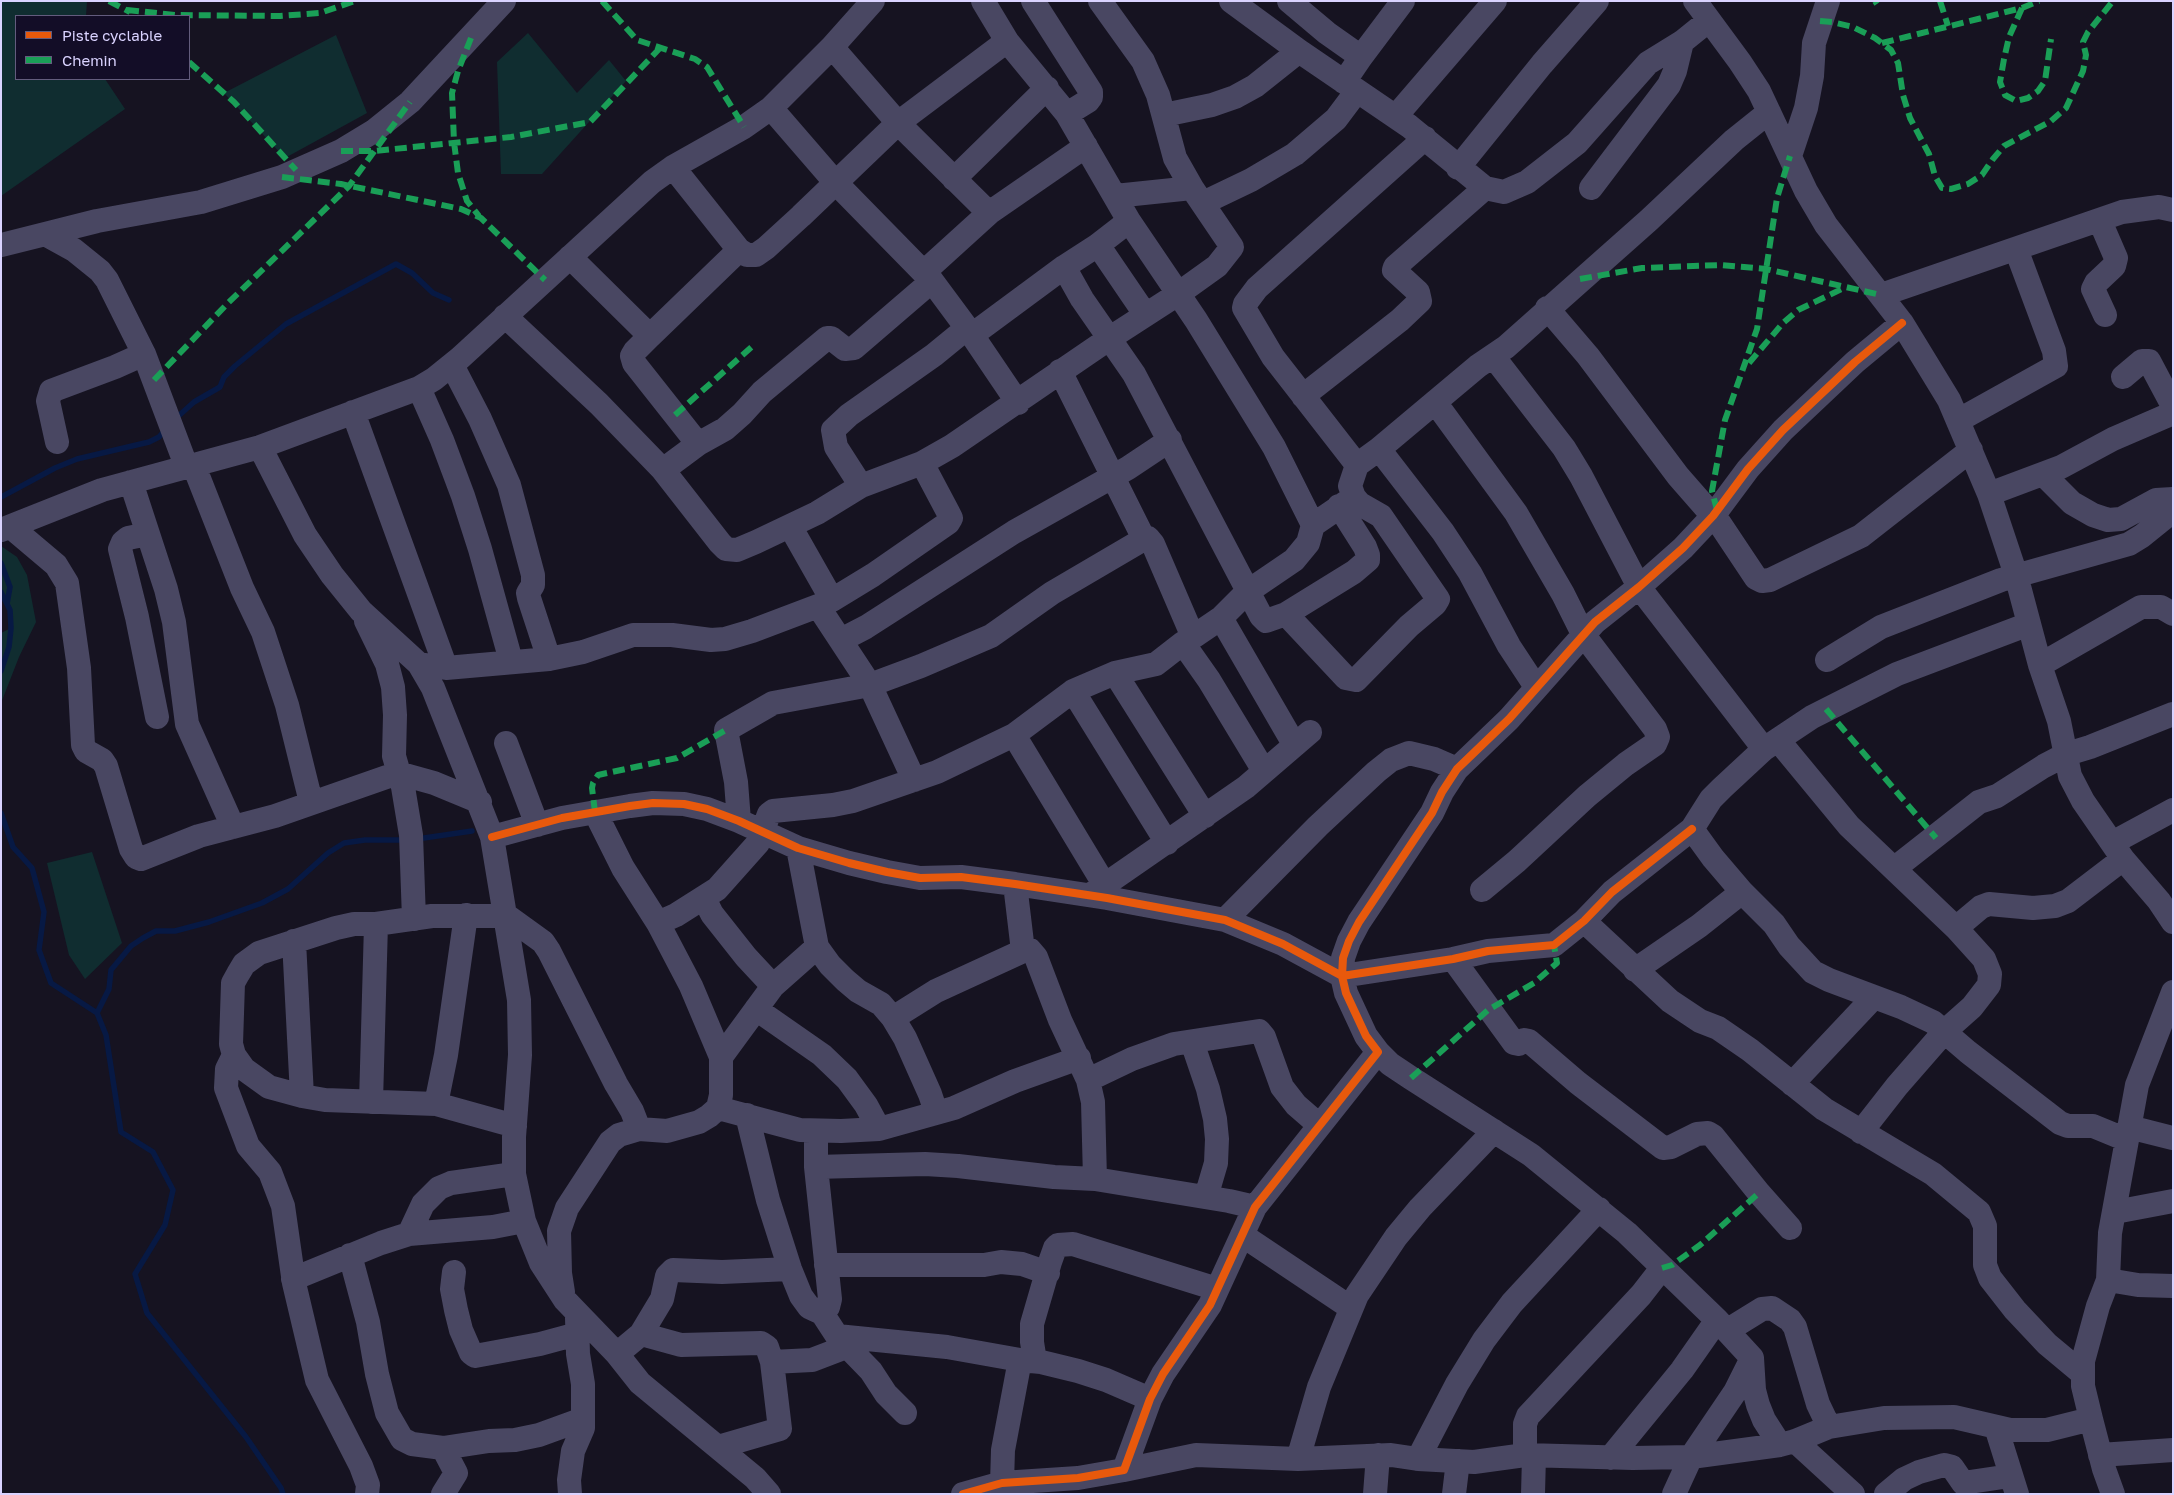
<!DOCTYPE html>
<html>
<head>
<meta charset="utf-8">
<style>
  body { margin:0 }
  #map { position:relative; width:2174px; height:1495px; overflow:hidden; background:#161321; font-family:"Golos Text",sans-serif }
  canvas { display:block }
  .frame { position:absolute; inset:0; border:2px solid #dad3ff; pointer-events:none }
  .legend { position:absolute; left:15px; top:15px; width:175px; height:65px; box-sizing:border-box; background:#130d27; border:1px solid #635c7d; margin:0; padding:6px 9px; list-style:none; font-size:15px; color:#dad3ff }
  .legend li { display:flex; align-items:center; gap:10px; height:25px }
  .legend b { width:25px; border:1px solid #635c7d }
</style>
</head>
<body>
<div id="map">
<canvas width="2174" height="1495"></canvas>
<div class="frame"></div>
<ul class="legend">
<li><b style="height:6px;background:#e8590c"></b>Piste cyclable</li>
<li><b style="height:6px;background:#1a9f57"></b>Chemin</li>
</ul>
</div>
<script>
const g = document.querySelector('canvas').getContext('2d');
g.lineJoin = 'round';
function fill(path, color) {
  g.fillStyle = color;
  g.fill(path, 'evenodd');
}
function toPath(rows) {
  const path = new Path2D();
  for (const r of rows) {
    path.moveTo(r[0], r[1]);
    for (let i = 2; i < r.length; i += 2) path.lineTo(r[i], r[i + 1]);
  }
  return path;
}
function stroke(path, color, width, dash) {
  g.strokeStyle = color;
  g.lineWidth = width;
  g.lineCap = dash ? 'butt' : 'round';
  g.setLineDash(dash || []);
  g.stroke(path);
}
const green = toPath([
  [1,1,87,1,86,16,16,16,16,79,105,79,125,109,1,196],
  [528,33,577,93,609,60,626,81,542,174,501,174,497,62],
  [336,35,367,113,285,158,224,93],
  [1,546,17,557,27,575,36,622,19,657,1,703,1,633,11,628,10,610,1,592],
  [92,852,122,943,85,979,69,955,47,863]
]);
const stream = toPath([
  [174,420,194,402,220,387,224,377,235,366,286,324,396,264,412,273,433,293,449,300],
  [1,497,55,468,77,459,149,442,159,437,166,429],
  [1,563,10,587,7,604],
  [1,592,10,610,11,628,9,647,1,671],
  [1,813,13,847,32,868,44,912,39,950,51,983,97,1013,106,1035,121,1132,153,1152,173,1190,165,1225,135,1274,147,1313,246,1437,281,1488,283,1494],
  [417,839,472,831],
  [97,1013,109,989,111,970,131,946,143,938,156,931,175,931,209,922,262,903,288,889,328,853,344,843,365,840,406,840]
]);
const minor = toPath([
  [983,1,1007,41,1067,114,1129,221,1196,320,1274,447,1313,525,1354,497,1350,486,1357,465,1379,449,1443,532,1470,573,1509,646,1536,687],
  [1033,1,1091,92,1091,97,1088,101,1067,114],
  [1231,1,1299,51],
  [1289,1,1327,33,1361,57,1344,82],
  [1695,1,1740,62,1759,91,1806,191,1826,225,1902,323,1949,400,1989,494,2016,575,2040,665,2059,721,2070,776,2083,801,2123,859,2159,901,2173,922],
  [832,47,898,123,989,213],
  [1361,57,1403,1],
  [771,108,835,182,932,281,972,335,1018,403],
  [1164,115,1212,105,1235,97,1255,86,1299,51,1409,126,1485,188,1504,192,1527,182,1577,143,1648,63,1682,42,1708,21],
  [1396,116,1495,1],
  [1790,156,1806,108,1812,76,1814,43,1828,1],
  [673,167,739,250,747,255,756,255,766,248,801,216,898,123,1007,41],
  [1458,168,1542,64,1597,1],
  [954,179,1047,88],
  [1591,188,1669,85,1675,71,1682,42],
  [1115,196,1192,188],
  [1203,203,1251,180,1295,154,1336,119,1357,91],
  [2100,221,2116,258,2114,266,2096,283,2093,289,2105,315],
  [45,234,74,250,100,271,107,280,144,354,187,468],
  [1,245,97,221,201,202,282,177,341,151,374,131,410,102,504,1],
  [1098,245,1145,314],
  [570,257,650,336,739,250],
  [1064,267,1082,299,1134,374,1261,616,1266,621,1286,614,1346,678,1356,680,1409,626,1435,604,1438,599,1381,516,1360,504,1354,497],
  [924,272,989,213,1086,146],
  [1881,295,2122,212,2159,207,2173,210],
  [1547,308,1588,356,1678,476,1720,524,1756,578,1762,581,1770,580,1861,536,1971,450],
  [505,316,599,404,663,470,720,543,726,549,737,550,756,542,817,513,861,486,922,463,952,446,1110,338,1178,294,1217,266,1232,247,1192,188,1175,158,1158,95,1143,61,1100,1],
  [972,335,1064,267,1098,245,1129,221],
  [650,336,635,351,632,356,634,363,698,444,663,470],
  [1493,356,1564,448,1581,476,1639,587,1764,749],
  [452,365,480,419,509,485,533,575,533,585,528,593,529,598,549,659],
  [1060,371,1144,539],
  [2123,377,2142,361,2149,361,2173,406],
  [419,388,442,440,463,496,480,549,511,661],
  [1303,396,1400,320,1420,301,1418,292,1394,270,1395,267,1485,188],
  [1435,402,1516,513,1563,594,1583,634,1655,729,1658,737,1655,744,1626,764,1587,796,1517,861,1482,890],
  [353,412,446,668],
  [1959,420,2056,366,2054,351,2016,249],
  [57,442,48,401,51,391,115,367,144,354],
  [698,444,725,429,742,414,762,392,827,338,831,338,845,349,854,348,932,281],
  [260,447,305,535,332,575,361,611,419,664,433,688,492,837,519,1000,520,1055,514,1137,514,1174,524,1221,541,1263,565,1300,617,1354,640,1383,755,1478,769,1494],
  [1379,449,1478,366,1506,347,1649,220,1734,140,1769,112],
  [1357,465,1273,357,1244,308,1245,304,1257,288,1425,138],
  [194,466,242,588,263,632,287,705,311,802],
  [2043,474,2072,503,2093,515,2108,520,2121,519,2156,500,2173,499],
  [131,482,166,589,174,622,187,724,233,827],
  [861,486,836,447,833,430,849,415,934,355,967,328],
  [1989,494,2061,467,2113,439,2173,413],
  [790,526,832,600,818,606,870,685,914,780],
  [11,527,56,565,67,583,79,668,83,745,86,751,102,760,106,766,131,849,136,857,141,859,199,836,275,816,398,773,434,783,480,802],
  [1,530,102,490,260,447,419,388,434,379,460,358,652,182,673,167,744,127,771,108,832,47,873,1],
  [148,534,128,538,123,542,120,549,137,617,157,717],
  [832,600,873,575,948,523,951,518,948,512,922,463],
  [1286,614,1354,572,1368,560,1368,555,1365,547,1339,506],
  [1221,618,1294,744],
  [366,621,387,664,393,687,395,715,394,756,403,787,411,835,414,919],
  [2029,624,1897,674,1812,717,1764,749,1722,788,1711,799,1692,829,1713,858,1742,892,1774,924,1789,946,1813,972,1829,980,1901,1007,1933,1022,1968,1052,2060,1123,2068,1126,2093,1126,2127,1140],
  [1193,637,1221,618,1247,592,1294,560,1308,543,1313,525],
  [841,640,866,627,1014,532,1128,468,1170,440],
  [1827,660,1881,627,2001,580,2129,544,2142,536,2173,511],
  [419,664,446,668,549,659,583,652,633,635,672,635,711,640,725,639,752,631,818,606],
  [2040,665,2141,607,2161,607,2173,614],
  [1115,673,1205,816],
  [1073,691,1167,843],
  [1014,735,1104,884],
  [1778,740,1849,826,1956,928,1981,907,1989,904,2033,908,2055,906,2068,901,2123,859],
  [506,743,537,825],
  [595,812,623,868,658,923,691,986,721,1057,721,1095,718,1108,709,1116,699,1122,667,1131,639,1129],
  [739,821,736,782,726,730,773,703,870,685,921,666,991,636,1052,593,1144,539,1148,538,1153,544,1193,637,1183,643,1209,680,1264,771],
  [492,837,562,818,630,806,653,803,684,804,707,809,739,821,798,848,849,863,887,872,920,878,961,877,1015,884,1107,898,1225,920,1283,944,1342,976,1453,959,1488,951,1554,945,1584,921,1612,892,1692,829],
  [2112,843,2173,810],
  [798,848,817,947,830,965,845,980,858,991,881,1004,893,1018,905,1038,930,1094,936,1112],
  [1895,868,1979,802,1997,796,2044,766,2067,754,2090,747,2173,714],
  [1090,895,1246,787,1310,732],
  [704,898,712,914,746,957,773,986],
  [1225,920,1318,826,1376,772,1391,760,1409,753,1434,759,1457,769],
  [1584,921,1670,1001,1700,1021,1718,1028,1750,1050,1824,1109,1933,1174,1979,1212,1985,1226,1985,1265,1990,1278,2015,1310,2047,1344,2083,1374],
  [658,923,676,915,717,889,758,843,769,814,773,811,833,805,853,801,937,772,1014,735,1073,691,1115,673,1156,664,1183,643],
  [294,941,302,1096],
  [1023,951,1030,950,1036,957,1060,1020,1088,1080,1093,1102,1095,1179],
  [1453,959,1514,1043,1519,1044,1524,1040,1529,1041,1578,1083,1663,1148,1671,1147,1697,1134,1708,1133,1713,1136,1759,1193,1790,1228],
  [1635,970,1699,926,1742,892],
  [756,1009,822,1055,847,1079,866,1105,879,1129],
  [893,1018,936,991,1023,951,1015,884],
  [1192,1042,1208,1089,1215,1119,1217,1139,1216,1163,1206,1197],
  [1378,1052,1390,1064,1411,1078,1531,1155,1627,1233,1717,1320,1752,1358,1754,1390,1758,1405,1764,1420,1780,1445],
  [234,1055,227,1069,226,1088,248,1146,270,1172,283,1206,294,1283,317,1380,361,1466,368,1485,367,1494],
  [721,1057,773,986,817,947],
  [1088,1080,1132,1059,1174,1044,1259,1031,1264,1037,1282,1087,1296,1105,1319,1125],
  [1792,1084,1874,997],
  [371,1102,376,924],
  [436,1104,446,1055,466,915],
  [718,1108,800,1130,841,1131,879,1129,954,1108,1015,1081,1079,1058],
  [747,1115,768,1200,790,1269,801,1296,809,1307,822,1313],
  [515,1126,436,1104,325,1100,302,1096,269,1087,244,1069,234,1055,231,1044,233,983,238,974,244,964,259,953,336,928,354,924,376,924,432,916,507,916,543,942,549,951,616,1084,632,1111,639,1129,619,1135,610,1142,567,1208,559,1231,560,1273,563,1292],
  [2129,1127,2173,1138],
  [816,1131,816,1167,830,1299,828,1307,822,1313,837,1336,871,1371,886,1394,905,1413],
  [1861,1132,1897,1086,1945,1031,1972,1007,1989,985,1990,974,1984,959,1956,928],
  [816,1167,925,1164,958,1166,1054,1177,1095,1179,1229,1201,1255,1207],
  [2115,1212,2173,1201],
  [409,1234,423,1204,439,1188,451,1183,514,1174],
  [1242,1235,1351,1308],
  [350,1255,368,1322,377,1374,387,1413,402,1439,412,1444,443,1448,489,1441,515,1440,539,1435,583,1419],
  [826,1265,984,1265,1001,1262,1022,1264,1048,1273],
  [454,1272,452,1289,456,1310,461,1330,471,1353,475,1356,540,1344,577,1334],
  [293,1279,381,1243,409,1234,493,1227,524,1221],
  [2108,1280,2138,1285,2173,1286],
  [1728,1330,1762,1309,1772,1308,1790,1320,1795,1327,1818,1404,1829,1427],
  [641,1334,681,1345,761,1343,767,1347,772,1362],
  [837,1336,947,1347,1020,1360,1003,1450,1002,1483],
  [617,1354,641,1334,662,1299,667,1276,673,1270,722,1272,790,1269],
  [1020,1360,1041,1362,1078,1371,1106,1380,1150,1399],
  [1035,1361,1032,1342,1032,1324,1050,1262,1055,1248,1058,1245,1073,1244,1217,1289],
  [1996,1427,2017,1494],
  [1795,1441,1853,1494],
  [718,1447,780,1429,772,1362,812,1360,846,1347],
  [1525,1455,1525,1424,1528,1416,1641,1295,1662,1268],
  [2100,1455,2173,1450],
  [1610,1458,1682,1370,1717,1320],
  [1298,1459,1319,1387,1357,1295,1396,1237,1420,1208,1494,1131],
  [1418,1459,1457,1384,1484,1340,1512,1303,1599,1209],
  [1124,1470,1196,1455,1298,1459,1391,1455,1418,1459,1474,1462,1525,1455,1633,1458,1691,1457,1780,1445,1795,1441,1829,1427,1884,1418,1954,1417,2010,1430,2047,1430,2091,1419],
  [443,1494,456,1473,443,1448],
  [570,1494,569,1480,573,1451,583,1428,583,1384,578,1354,577,1318],
  [963,1494,1002,1483,1078,1478,1124,1470,1150,1399,1163,1374,1210,1305,1255,1207,1378,1052,1366,1036,1346,993,1342,976,1343,958,1349,941,1359,922,1432,813,1442,792,1457,769,1509,719,1595,622,1639,587,1683,548,1713,516,1748,469,1783,430,1855,362,1902,323],
  [1375,1494,1378,1455],
  [1454,1494,1458,1461],
  [1533,1494,1534,1456],
  [1674,1494,1691,1457,1735,1392,1752,1358],
  [1886,1494,1904,1479,1919,1472,1944,1465,1952,1467,1963,1483,2010,1476],
  [2113,1494,2104,1469,2091,1419,2083,1386,2083,1361,2098,1306,2108,1280,2110,1233,2137,1085,2173,992]
]);
const quiet = toPath([
  [109,1,130,12],
  [602,1,637,40,695,59,707,67,744,127],
  [1875,1,1877,4],
  [1940,1,1948,26],
  [2022,8,2009,37,2004,59,2000,82,2005,95,2016,101,2028,98,2038,91,2045,81,2051,39],
  [127,10,176,15,280,16,320,13,355,1],
  [1820,21,1832,22,1853,27,1875,38,1891,50,1898,63,1903,95,1910,118,1929,154,1935,176,1942,188,1951,189,1968,184,1982,175,1993,159,2004,146,2051,121,2066,108,2083,71,2086,55,2083,42,2088,32,2113,1],
  [471,38,458,71,452,93,454,142,458,173,467,201,479,216],
  [1882,43,2022,8,2039,1],
  [189,62,234,102,296,170],
  [341,151,374,151,511,137,590,122,660,48],
  [282,177,341,184,461,209,481,218,545,280],
  [1580,279,1642,268,1721,265,1766,269,1881,295],
  [1749,363,1783,323,1798,310,1846,287],
  [154,380,228,303,349,186,410,102],
  [675,415,755,344],
  [1717,510,1712,491,1725,420,1757,329,1777,198,1790,156],
  [1826,709,1936,838],
  [595,812,592,788,593,783,598,775,677,758,726,730],
  [1411,1078,1488,1010,1534,983,1557,963,1554,945],
  [1662,1268,1672,1265,1700,1245,1759,1193]
]);
const cycleway = toPath([
  [492,837,562,818,630,806,653,803,684,804,707,809,739,821,798,848,849,863,887,872,920,878,961,877,1015,884,1107,898,1225,920,1283,944,1342,976,1453,959,1488,951,1554,945,1584,921,1612,892,1692,829],
  [963,1494,1002,1483,1078,1478,1124,1470,1150,1399,1163,1374,1210,1305,1255,1207,1378,1052,1366,1036,1346,993,1342,976,1343,958,1349,941,1359,922,1432,813,1442,792,1457,769,1509,719,1595,622,1639,587,1683,548,1713,516,1748,469,1783,430,1855,362,1902,323]
]);
fill(green, '#102d30');
stroke(stream, '#071944', 5.5);
stroke(minor, '#494762', 24);
stroke(quiet, '#1a9f57', 6, [12, 6]);
stroke(cycleway, '#e8590c', 8);
</script>
</body>
</html>
